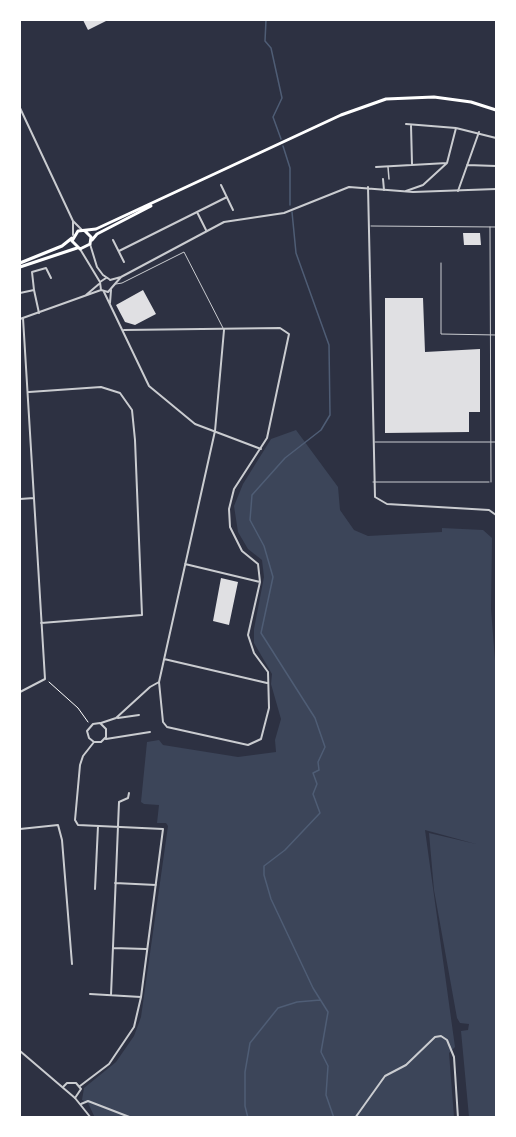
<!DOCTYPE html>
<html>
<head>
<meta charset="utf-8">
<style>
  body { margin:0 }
  #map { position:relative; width:516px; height:1137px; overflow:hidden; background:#2d3142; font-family:"PT Sans Narrow",sans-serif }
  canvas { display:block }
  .frame { position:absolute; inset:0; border:21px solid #fff; pointer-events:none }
</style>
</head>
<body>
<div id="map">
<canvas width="516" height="1137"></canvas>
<div class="frame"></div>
</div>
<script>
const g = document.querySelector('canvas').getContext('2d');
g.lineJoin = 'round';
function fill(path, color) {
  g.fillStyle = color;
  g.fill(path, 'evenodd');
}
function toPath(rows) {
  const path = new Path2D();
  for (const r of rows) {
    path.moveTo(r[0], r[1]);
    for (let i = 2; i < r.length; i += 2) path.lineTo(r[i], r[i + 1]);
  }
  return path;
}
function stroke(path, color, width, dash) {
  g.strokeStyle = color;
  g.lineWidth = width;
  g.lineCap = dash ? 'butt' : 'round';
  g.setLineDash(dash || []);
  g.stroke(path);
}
const green = toPath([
  [296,430,338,487,340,510,354,530,368,536,442,532,442,528,483,530,492,538,491,609,496,673,496,1117,469,1117,461,1031,468,1030,469,1024,460,1023,457,1018,434,890,429,833,476,844,425,830,455,1047,449,1053,454,1117,95,1118,88,1103,82,1100,84,1088,116,1062,134,1036,141,1017,168,826,166,823,157,823,159,805,144,804,141,802,147,742,159,740,163,745,238,757,276,752,275,740,281,719,271,684,272,674,254,643,254,629,264,577,262,560,248,549,238,532,234,506,243,484,271,439]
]);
const stream = toPath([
  [266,20,265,41,271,48,282,98,273,117,281,139],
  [283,146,290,168,290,205],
  [292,212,296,253,329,345,330,415,321,430,285,458,252,495,250,520,264,546,273,577,261,633,315,718,325,747,318,762,319,770,313,773,317,784,313,794,320,813,285,850,264,866,264,875,271,899,313,988,328,1012,321,1052,328,1066,326,1095,334,1118],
  [248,1118,245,1106,245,1072,250,1043,278,1008,297,1002,320,1000]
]);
const building = toPath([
  [83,20,108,20,88,30],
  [463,233,480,233,481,245,464,245],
  [143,290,156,314,135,325,125,322,116,305],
  [385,298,423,298,425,352,480,349,480,412,469,412,469,432,385,433],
  [221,578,238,582,229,625,213,621]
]);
const path = toPath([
  [49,682,78,708,88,722]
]);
const service = toPath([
  [371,226,496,227],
  [490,227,491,482],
  [441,263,441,334,496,335],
  [116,284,122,283,184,252,223,328],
  [375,442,496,442],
  [373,482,489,482]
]);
const pedestrian = toPath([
  [388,167,389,179]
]);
const minor = toPath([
  [406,124,456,128,496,138],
  [411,125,412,164],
  [467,165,496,166],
  [376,167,447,163],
  [383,179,384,190],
  [221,185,233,210],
  [406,191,423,185,447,163,456,128],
  [458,191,479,132],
  [197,212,206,230],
  [113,240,124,262],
  [119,251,227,197],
  [34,290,32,272,46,268,51,278],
  [104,292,149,386,195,424,261,449],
  [20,293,34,290,39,313],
  [110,303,111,290],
  [124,330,280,328,289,334,267,438,234,489,229,509,230,527,242,551,258,564,260,582,248,635,254,653,268,672,269,708,261,739,248,745,167,727,163,722,159,682,215,431,224,330],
  [29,392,101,387,120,393,132,410,135,440,142,615,41,623],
  [20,499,34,498],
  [185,564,260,582],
  [164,659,267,683],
  [20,692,45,679,23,318],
  [118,718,139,715],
  [101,723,116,718,150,687,159,682],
  [106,739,150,732],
  [20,829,58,825,62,840,72,964],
  [115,883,156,885],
  [95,889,98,826],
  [113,948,146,949],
  [90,994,141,997],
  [111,995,119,802,128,798,129,793],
  [80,1086,109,1064,134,1027,141,997,163,829,78,825,75,820,80,765,83,756,94,742,101,742,106,737,106,729,100,723,93,724,87,731,89,738,94,742],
  [63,1087,67,1083,76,1083,81,1089,75,1098],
  [81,1104,88,1101,132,1118],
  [355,1118,385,1076,406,1065,435,1037,441,1036,447,1040,454,1057,458,1118]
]);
const tertiary = toPath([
  [20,108,73,221,82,230],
  [368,187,375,497,387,504,489,510,496,515],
  [73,221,73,235],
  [90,244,97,267,103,275,109,279],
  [80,249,100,282],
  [110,280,121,277,224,222,284,213,349,187,413,192,496,189],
  [101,290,100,282,106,278],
  [86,295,99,284],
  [20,319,101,290,108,292,121,277],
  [20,1051,75,1098,91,1118]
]);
const primary = toPath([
  [85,231,91,237,90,244,80,249,72,241,78,231,96,229,341,115,386,99,434,97,471,102,496,110],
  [92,240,97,234,151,206],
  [20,263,62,246,72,238],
  [20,267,77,248]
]);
fill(green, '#3c4559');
stroke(stream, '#4f5d75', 1.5);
fill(building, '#e0e0e3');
stroke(path, '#fff', 1);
stroke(service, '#caccd0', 1);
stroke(pedestrian, '#caccd0', 1.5);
stroke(minor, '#caccd0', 2);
stroke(tertiary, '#caccd0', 2);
stroke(primary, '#fff', 3);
</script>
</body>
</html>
